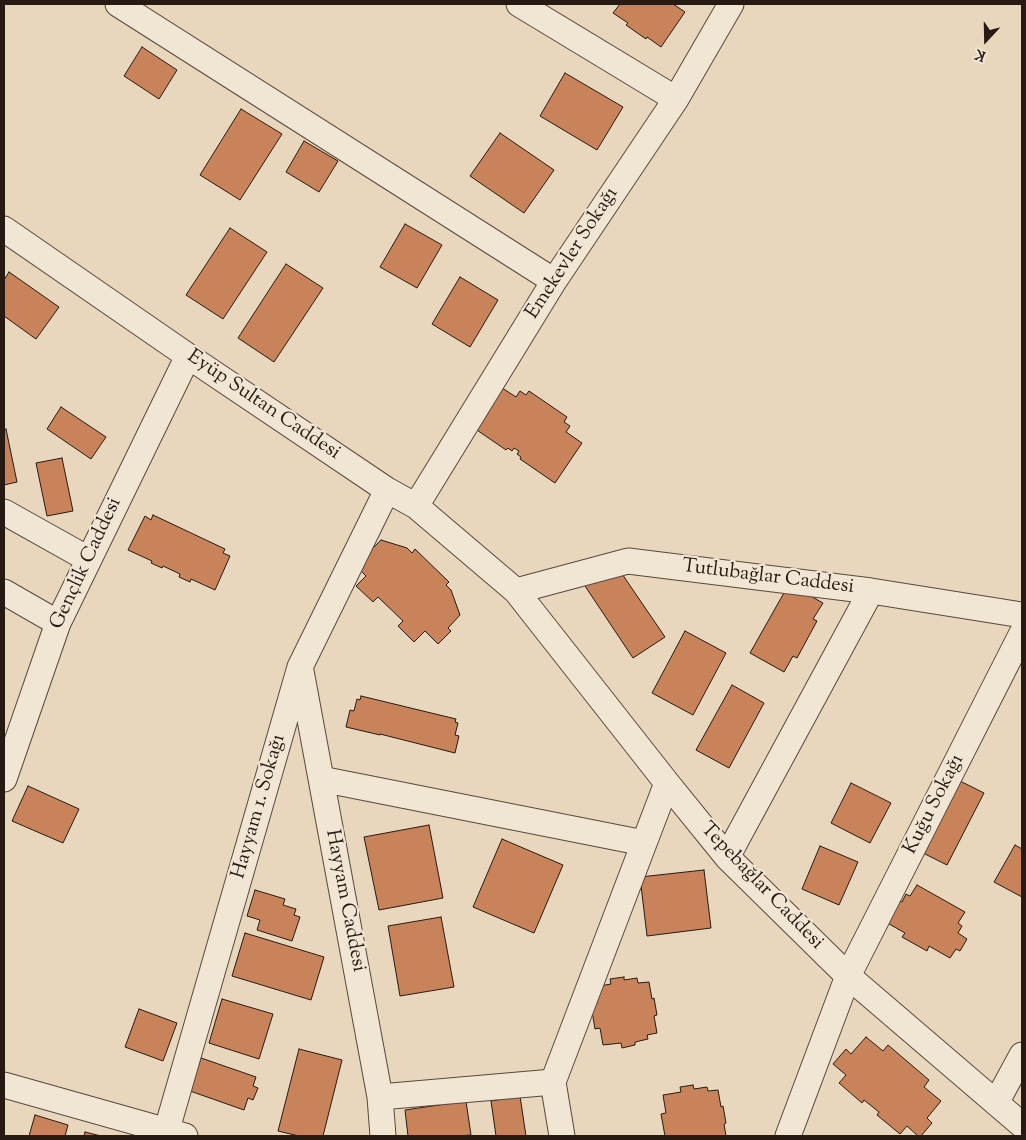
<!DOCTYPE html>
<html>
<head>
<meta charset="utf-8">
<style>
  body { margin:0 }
  #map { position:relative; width:1026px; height:1140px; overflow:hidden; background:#e9d7bd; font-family:"Sorts Mill Goudy",serif }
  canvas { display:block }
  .frame { position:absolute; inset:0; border:5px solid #261a12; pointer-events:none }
  .north { position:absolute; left:961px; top:15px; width:50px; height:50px; -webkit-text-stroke:4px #f1e5d4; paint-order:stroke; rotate:201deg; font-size:14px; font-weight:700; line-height:20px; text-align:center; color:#261a12 }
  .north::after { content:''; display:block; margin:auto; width:18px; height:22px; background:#261a12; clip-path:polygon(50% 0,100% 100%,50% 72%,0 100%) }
</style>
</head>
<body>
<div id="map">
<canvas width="1026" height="1140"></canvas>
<div class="frame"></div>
<div class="north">K</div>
</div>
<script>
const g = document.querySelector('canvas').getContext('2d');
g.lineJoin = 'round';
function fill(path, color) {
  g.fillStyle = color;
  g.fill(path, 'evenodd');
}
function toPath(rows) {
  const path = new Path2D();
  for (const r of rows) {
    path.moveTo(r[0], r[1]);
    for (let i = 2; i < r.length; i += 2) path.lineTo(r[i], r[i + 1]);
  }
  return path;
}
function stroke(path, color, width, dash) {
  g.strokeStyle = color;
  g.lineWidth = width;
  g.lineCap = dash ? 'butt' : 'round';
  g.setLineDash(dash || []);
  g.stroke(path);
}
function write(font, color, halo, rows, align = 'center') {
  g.font = font + ' "Sorts Mill Goudy",serif';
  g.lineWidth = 4.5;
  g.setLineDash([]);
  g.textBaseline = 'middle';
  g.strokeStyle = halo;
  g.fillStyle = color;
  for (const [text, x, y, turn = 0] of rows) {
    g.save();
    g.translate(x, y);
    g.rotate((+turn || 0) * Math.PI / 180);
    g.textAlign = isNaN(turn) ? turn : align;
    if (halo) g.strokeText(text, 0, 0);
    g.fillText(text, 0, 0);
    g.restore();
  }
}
const building = toPath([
  [620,4,673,4,685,12,661,47,647,37,646,39,626,25,628,23,613,13,620,4],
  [142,47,177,70,159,99,124,76,142,47],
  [565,73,623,107,597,150,540,116,565,73],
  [241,109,282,134,240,200,200,175,241,109],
  [500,133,554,170,524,213,470,176,500,133],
  [304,141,338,161,319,192,286,172,304,141],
  [405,224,442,245,417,288,380,267,405,224],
  [230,228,267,252,223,319,186,295,230,228],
  [286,264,323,288,274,362,238,338,286,264],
  [9,272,59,307,36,339,4,316,4,280,9,272],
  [460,277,498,300,470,347,432,324,460,277],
  [499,386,516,397,520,391,526,395,529,391,567,417,564,422,570,426,566,432,582,443,555,483,520,459,521,457,517,454,519,451,514,448,512,451,508,448,506,450,471,426,499,386],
  [61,407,106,437,91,459,47,429,61,407],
  [6,429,17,482,4,485,4,430,6,429],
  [62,458,73,511,47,516,36,463,62,458],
  [153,515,225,549,223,553,230,556,215,590,191,579,190,582,179,577,180,574,163,566,162,568,151,563,152,561,128,550,145,516,151,520,153,515],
  [381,540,407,548,412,553,415,549,449,582,446,585,451,590,460,615,448,628,451,631,438,644,425,631,414,642,398,626,403,621,378,597,373,602,356,586,366,576,353,563,369,552,381,540],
  [616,565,665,637,633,658,585,586,616,565],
  [789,584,823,603,813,619,817,621,797,658,793,656,784,672,750,653,789,584],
  [685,631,726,653,693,715,652,693,685,631],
  [732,685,764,703,729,768,696,750,732,685],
  [361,696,456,719,455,722,458,723,455,735,459,736,455,753,380,734,380,735,346,727,350,710,354,711,357,699,360,700,361,696],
  [958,780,984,793,947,865,921,852,958,780],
  [851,783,891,803,870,843,831,823,851,783],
  [28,786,79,809,63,843,12,821,28,786],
  [429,825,443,898,379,910,364,837,429,825],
  [502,839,563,865,534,933,473,907,502,839],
  [1015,845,1022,849,1022,897,994,882,1015,845],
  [820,846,858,862,839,905,802,889,820,846],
  [704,870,711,928,647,936,640,877,704,870],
  [917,885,965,912,958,923,962,926,958,933,967,939,960,951,956,949,950,958,929,946,927,951,902,937,905,933,884,921,892,896,902,902,906,894,910,896,917,885],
  [255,890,285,899,283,905,296,909,294,915,300,917,292,941,257,930,260,920,247,916,255,890],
  [441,917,454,987,400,996,388,926,441,917],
  [245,933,324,957,311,1000,232,976,245,933],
  [624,977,624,980,637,978,638,983,649,982,652,999,654,998,657,1015,654,1016,657,1033,647,1035,648,1039,635,1042,635,1045,622,1048,621,1043,603,1045,600,1028,595,1029,591,1005,597,1004,594,987,611,984,610,979,624,977],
  [222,999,273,1014,259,1059,209,1043,222,999],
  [139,1009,177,1023,163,1061,125,1047,139,1009],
  [866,1037,883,1051,888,1045,929,1080,924,1087,941,1101,927,1118,932,1123,921,1136,918,1136,907,1126,900,1134,877,1115,879,1112,864,1100,862,1103,839,1083,846,1075,833,1064,846,1049,851,1054,866,1037],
  [299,1049,342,1060,323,1136,299,1136,278,1131,299,1049],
  [201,1058,256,1077,253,1086,258,1088,253,1100,248,1098,244,1110,190,1091,193,1066,198,1067,201,1058],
  [693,1085,694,1089,707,1087,708,1091,718,1090,721,1107,723,1106,726,1123,724,1124,726,1136,665,1136,661,1114,666,1113,663,1095,681,1092,680,1087,693,1085],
  [520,1096,526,1136,496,1136,491,1101,520,1096],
  [466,1101,471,1135,459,1136,408,1136,405,1110,466,1101],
  [35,1115,68,1125,65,1136,29,1136,35,1115],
  [85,1132,101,1136,84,1136,85,1132]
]);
const minor = toPath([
  [118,4,554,281],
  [519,4,676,99],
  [4,229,188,356,387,490,416,506,516,591,667,783,727,857,848,976,1022,1125],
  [416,506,554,281,676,99,731,4],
  [4,512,88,559],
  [516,591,628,561,871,591,1022,615],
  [4,592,58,623],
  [301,671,380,1097,383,1136],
  [4,779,58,623,188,356],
  [321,779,644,843],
  [727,857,871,591],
  [4,1085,185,1136],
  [380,1097,553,1082],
  [996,1103,1022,1055],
  [165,1136,300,667,387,490],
  [562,1136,553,1082,667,783],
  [788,1136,848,976,1022,633]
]);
const streetNames = [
  ["Emekevler Sokağı",573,254,-57],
  ["Eyüp Sultan Caddesi",263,406,34],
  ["Gençlik Caddesi",87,564,-65],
  ["Tutlubağlar Caddesi",768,578,7],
  ["Kuğu Sokağı",935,805,-63],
  ["Hayyam 1. Sokağı",260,807,-74],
  ["Tepebağlar Caddesi",761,887,46],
  ["Hayyam Caddesi",344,901,79]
];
fill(building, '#c9835b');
stroke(building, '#261a12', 1);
stroke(minor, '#57493d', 27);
stroke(minor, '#f1e5d4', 25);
write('20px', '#261a12', '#f1e5d4', streetNames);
</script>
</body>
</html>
